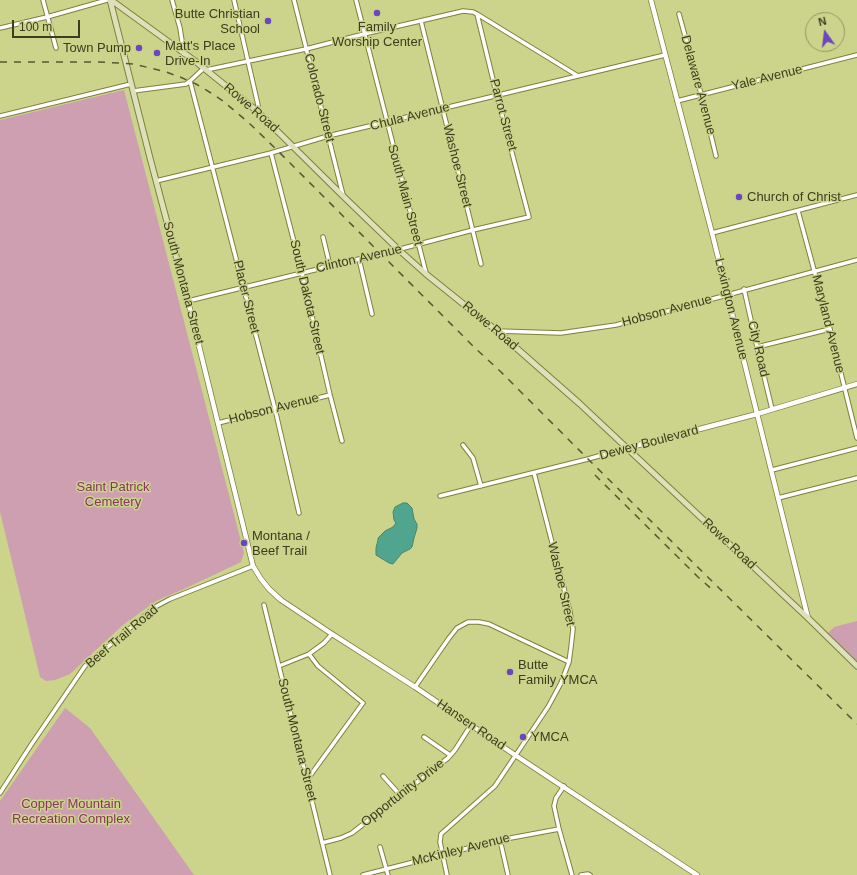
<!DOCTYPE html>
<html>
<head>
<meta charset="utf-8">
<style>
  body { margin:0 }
  #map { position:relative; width:857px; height:875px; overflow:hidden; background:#ccd38b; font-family:Arial,sans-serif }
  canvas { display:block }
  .north { position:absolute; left:805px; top:12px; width:40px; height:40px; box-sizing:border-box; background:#ccd38b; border:1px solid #929760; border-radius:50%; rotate:346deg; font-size:11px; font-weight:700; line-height:16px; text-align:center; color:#3a3d1f }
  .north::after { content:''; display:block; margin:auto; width:14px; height:18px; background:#6c46be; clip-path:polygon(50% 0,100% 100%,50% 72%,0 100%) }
  .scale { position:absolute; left:12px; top:20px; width:68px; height:18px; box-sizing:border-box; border:2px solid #3a3d1f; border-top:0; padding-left:5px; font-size:12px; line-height:14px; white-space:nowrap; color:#3a3d1f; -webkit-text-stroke:3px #ccd38b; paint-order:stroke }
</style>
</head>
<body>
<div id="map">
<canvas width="857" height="875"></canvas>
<div class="north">N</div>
<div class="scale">100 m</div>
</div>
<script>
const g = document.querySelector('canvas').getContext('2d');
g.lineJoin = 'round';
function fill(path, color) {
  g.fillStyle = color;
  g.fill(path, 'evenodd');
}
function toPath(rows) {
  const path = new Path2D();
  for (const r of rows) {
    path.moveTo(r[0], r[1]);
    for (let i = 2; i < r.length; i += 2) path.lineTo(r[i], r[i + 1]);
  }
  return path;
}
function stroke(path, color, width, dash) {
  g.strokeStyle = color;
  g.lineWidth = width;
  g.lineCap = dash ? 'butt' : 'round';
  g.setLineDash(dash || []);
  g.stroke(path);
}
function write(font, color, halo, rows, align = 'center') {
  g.font = font + ' Arial,sans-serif';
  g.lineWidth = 3;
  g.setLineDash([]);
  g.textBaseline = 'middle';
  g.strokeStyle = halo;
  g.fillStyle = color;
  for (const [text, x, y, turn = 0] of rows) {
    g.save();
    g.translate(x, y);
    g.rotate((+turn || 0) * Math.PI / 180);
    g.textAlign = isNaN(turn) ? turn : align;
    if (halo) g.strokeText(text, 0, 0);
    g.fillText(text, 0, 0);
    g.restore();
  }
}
const green = toPath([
  [124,90,244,553,241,562,186,588,156,601,123,625,70,674,55,680,46,681,40,677,0,512,0,120],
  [857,621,857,661,828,633,834,627],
  [65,708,90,728,194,875,0,875,0,801]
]);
const water = toPath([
  [403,503,407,503,412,508,414,519,417,524,417,528,414,538,412,547,410,549,402,553,393,564,389,563,376,555,376,548,378,540,378,538,385,531,393,527,396,523,394,520,393,512,395,507,403,503]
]);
const minor = toPath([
  [43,0,56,48],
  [172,0,180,28,184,54],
  [234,0,258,105,257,111],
  [294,0,343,195],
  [356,0,426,273],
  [679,14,701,94,716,156],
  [421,21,481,264],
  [0,28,47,17,107,0],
  [206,70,306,49,364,34,463,11,473,12,477,14,578,76],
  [190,81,275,409,299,513],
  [133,91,186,84,190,81,203,69],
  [677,101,857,55],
  [0,116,131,84],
  [271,153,302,273,330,395,342,441],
  [156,181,271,153,328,136,665,55],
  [798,211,830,329,857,438],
  [712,233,857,195],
  [323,237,330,266],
  [359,259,372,314],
  [744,289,757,347,772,409],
  [188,301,359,259,381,254,473,230,529,217,497,96,477,14],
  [497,331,561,333,616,325,857,260],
  [757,347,830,329],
  [218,423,330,395],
  [463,445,473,458,481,486],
  [772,470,857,448],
  [440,496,588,459,627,448],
  [778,498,857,478],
  [264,605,330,875],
  [279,666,309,654,324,643,332,634],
  [415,687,449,638,457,628,468,622,479,622,489,624,569,662],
  [424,737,450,755],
  [383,776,400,795],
  [307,780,363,703,318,666,309,654],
  [564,786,556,798,554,806,559,829,572,875],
  [0,793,31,745,85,666,155,607,170,599,253,566],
  [500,840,508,875],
  [322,843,341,838,352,833,448,758,455,750,471,725],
  [380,847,388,875],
  [363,875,500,840,559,829],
  [447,875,440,842,441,834,495,786,548,707,561,683,569,662,571,647,573,629,570,612,534,473],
  [581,875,588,874,590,875]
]);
const tertiary = toPath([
  [651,0,712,233,808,618],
  [188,301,253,566,261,579,269,589,281,600,332,634,415,687,515,755,697,875],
  [627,448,757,414,857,384]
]);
const secondary = toPath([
  [110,0,150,158,188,301],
  [111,0,195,61,257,111,343,196,399,250,426,274,497,331,580,404,808,618,857,666]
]);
const rail = toPath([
  [0,62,100,62,134,64,166,72,180,77,196,84,211,93,223,101,248,122,278,151,476,349,501,372,588,459,857,724],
  [595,475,698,577,715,592]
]);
const markers = [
  [377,13,4,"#6c46be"],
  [268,21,4,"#6c46be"],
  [139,48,4,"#6c46be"],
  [157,53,4,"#6c46be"],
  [739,197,4,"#6c46be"],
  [244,543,4,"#6c46be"],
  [510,672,4,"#6c46be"],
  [523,737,4,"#6c46be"]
];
const poiNames = [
  ["Butte Christian",260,14,"right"],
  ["School",260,29,"right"],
  ["Family",377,27,"center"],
  ["Worship Center",377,42,"center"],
  ["Matt's Place",165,46],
  ["Drive-In",165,61],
  ["Town Pump",131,48,"right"],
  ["Church of Christ",747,197],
  ["Montana /",252,536],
  ["Beef Trail",252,551],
  ["Butte",518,665],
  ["Family YMCA",518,680],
  ["YMCA",531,737]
];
const streetNames = [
  ["Yale Avenue",767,78,-14],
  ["Delaware Avenue",698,85,75],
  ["Colorado Street",319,98,76],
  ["Rowe Road",251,108,41],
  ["Parrot Street",503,115,75],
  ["Chula Avenue",410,117,-14],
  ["Washoe Street",457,166,76],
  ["South Main Street",405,195,75],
  ["Clinton Avenue",359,259,-13],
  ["South Montana Street",183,283,75],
  ["Placer Street",246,297,76],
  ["South Dakota Street",307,297,77],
  ["Lexington Avenue",731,309,76],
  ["Hobson Avenue",667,311,-15],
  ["Maryland Avenue",828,324,76],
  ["Rowe Road",490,326,40],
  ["City Road",758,349,77],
  ["Hobson Avenue",274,409,-14],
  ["Dewey Boulevard",649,443,-15],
  ["Rowe Road",729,544,43],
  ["Washoe Street",561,584,77],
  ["Beef Trail Road",122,637,-40],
  ["Hansen Road",471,725,34],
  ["South Montana Street",297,740,76],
  ["Opportunity Drive",403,793,-38],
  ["McKinley Avenue",461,850,-14]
];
const parkNames = [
  ["Saint Patrick",113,487],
  ["Cemetery",113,502],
  ["Copper Mountain",71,804],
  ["Recreation Complex",71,819]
];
fill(green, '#ce9eb1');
fill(water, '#50a58e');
stroke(water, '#49866d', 1);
stroke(minor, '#7c813b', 5.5);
stroke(tertiary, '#7c813b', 6);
stroke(secondary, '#7c813b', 7);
stroke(minor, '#fff', 3.5);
stroke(tertiary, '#fff', 4.5);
stroke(secondary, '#dee0bb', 5);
stroke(rail, '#555933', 1.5, [7, 7]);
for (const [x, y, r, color] of markers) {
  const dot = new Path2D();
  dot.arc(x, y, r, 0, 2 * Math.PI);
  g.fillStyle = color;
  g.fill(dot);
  stroke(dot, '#ccd38b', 1.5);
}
write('13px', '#3a3d1f', '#ccd38b', poiNames, 'left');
write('13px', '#3a3d1f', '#ccd38b', streetNames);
write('13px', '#88365d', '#ccd38b', parkNames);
</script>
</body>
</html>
